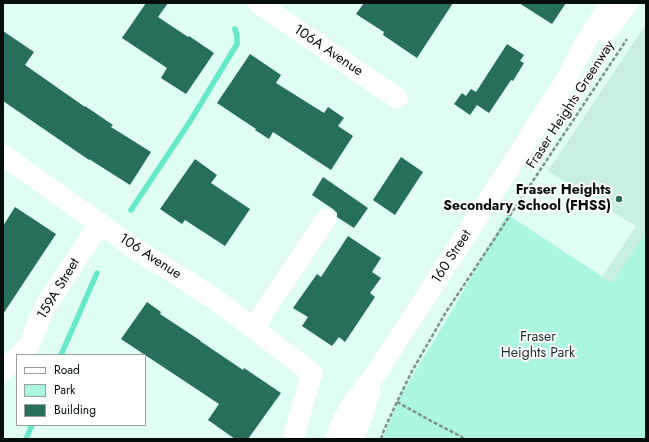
<!DOCTYPE html>
<style>
body{margin:0}
#map{position:relative;width:649px;height:442px;overflow:hidden;background:#dffdf3;font-family:Jost,sans-serif}
canvas{display:block}
.frame{position:absolute;inset:0;border:4px solid #050e0b;pointer-events:none}
.legend{position:absolute;left:16px;top:354px;width:130px;height:72px;box-sizing:border-box;background:#fff;border:1px solid #9b9f9d;margin:0;padding:5px 7px;list-style:none;font-size:12px;color:#050e0b}
.legend li{display:flex;align-items:center;gap:8px;height:20px}
.legend b{width:20px;border:1px solid #9b9f9d}
</style>
<div id="map">
<canvas width="649" height="442"></canvas>
<div class="frame"></div>
<ul class="legend">
<li><b style="height:5px;background:#fff"></b>Road</li>
<li><b style="height:11px;background:#acf6e1"></b>Park</li>
<li><b style="height:11px;background:#276e5d"></b>Building</li>
</ul>
</div>
<script>
const ctx = document.querySelector('canvas').getContext('2d');
ctx.lineJoin = 'round';
function fill(path, color) { ctx.fillStyle = color; ctx.fill(path, 'evenodd'); }
const toPath = rows => new Path2D(rows.map(r => 'M' + r).join(''));
function strokePath(path, color, width, dash) { ctx.strokeStyle = color; ctx.lineWidth = width; ctx.lineCap = dash ? 'butt' : 'round'; ctx.setLineDash(dash || []); ctx.stroke(path); }
function label(font, color, halo, rows, align = 'center') {
  ctx.font = font + ' Jost,sans-serif'; ctx.lineWidth = 4; ctx.setLineDash([]); ctx.textBaseline = 'middle'; ctx.strokeStyle = halo; ctx.fillStyle = color; for (const [text, x, y, turn = 0] of rows) {
    ctx.save(); ctx.translate(x, y); ctx.rotate((+turn || 0) * Math.PI / 180); ctx.textAlign = isNaN(turn) ? turn : align; if (halo) ctx.strokeText(text, 0, 0); ctx.fillText(text, 0, 0); ctx.restore();
  }
}
const built = toPath([
 [646,24,646,348,583,305,636,226,548,171]
]);
const green = toPath([
 [507,214,612,283,646,233,646,439,383,439,385,432,402,393,450,314]
]);
const stream = toPath([
 [131,210,189,123,237,44,237,36,235,29],
 [61,355,97,273],
 [26,439,32,425]
]);
const building = toPath([
 [146,3,168,3,158,17,188,37,189,36,214,53,186,94,161,78,167,68,122,38],
 [364,3,453,3,417,58,383,35,384,32,356,14],
 [519,3,566,3,552,24],
 [3,31,34,52,25,65,85,107,85,106,113,125,111,127,151,152,130,185,89,159,89,160,3,101],
 [507,44,524,55,520,61,524,63,513,81,511,80,489,113,477,105,470,115,454,104,462,93,466,96,471,89,476,92],
 [250,54,281,75,276,83,324,113,328,107,344,118,338,126,353,136,331,170,273,132,269,139,255,130,256,129,217,103],
 [401,157,423,172,395,215,373,200],
 [195,159,217,175,211,183,250,209,225,246,185,220,182,224,160,209],
 [323,177,368,208,354,228,337,217,337,213,333,209,312,195],
 [15,207,56,234,3,314,3,226],
 [348,236,381,258,372,272,381,278,370,293,375,297,345,342,339,337,332,346,302,326,308,317,293,308,317,274,321,277],
 [147,302,161,312,160,314,201,341,200,341,243,370,244,368,281,393,248,439,235,439,208,420,219,404,121,339]
]);
const path = toPath([
 [397,402,433,422,462,437,463,439],
 [381,439,384,430,397,402,412,371,446,312,627,39]
]);
const minor = toPath([
 [258,3,397,98],
 [606,32,628,3],
 [3,155,137,250,212,297,312,373,293,439],
 [253,328,326,219],
 [19,355,30,344,43,310,100,223],
 [3,371,17,357],
 [335,439,344,418,354,402,377,372,565,82,583,47,610,3],
 [354,439,370,392]
]);
const markers = [
 [619,199,4,"#276a5a"]
];
const streetNames = [
 ["106A Avenue",328,51,34],
 ["Fraser Heights Greenway",571,105,-57],
 ["106 Avenue",150,257,33],
 ["160 Street",452,257,-57],
 ["159A Street",59,289,-59]
];
const poiNames = [
 ["Fraser Heights",611,191],
 ["Secondary School (FHSS)",611,207]
];
const parkNames = [
 ["Fraser",538,338],
 ["Heights Park",538,354]
];
fill(built, '#c9efe3');
fill(green, '#acf6e1');
strokePath(stream, '#65e9c9', 5.5);
fill(building, '#276e5d');
strokePath(path, '#7e938c', 2.5, [4, 2]);
strokePath(minor, '#fff', 21);
for (const [x, y, r, color] of markers) { const dot = new Path2D(); dot.arc(x, y, r, 0, 2 * Math.PI); ctx.fillStyle = color; ctx.fill(dot); strokePath(dot, '#fff', 1.5); }
label('14px', '#050e0b', '#fff', streetNames);
label('bold 14px', '#050e0b', '#fff', poiNames, 'right');
label('14px', '#182f28', '#fff', parkNames);
</script>
